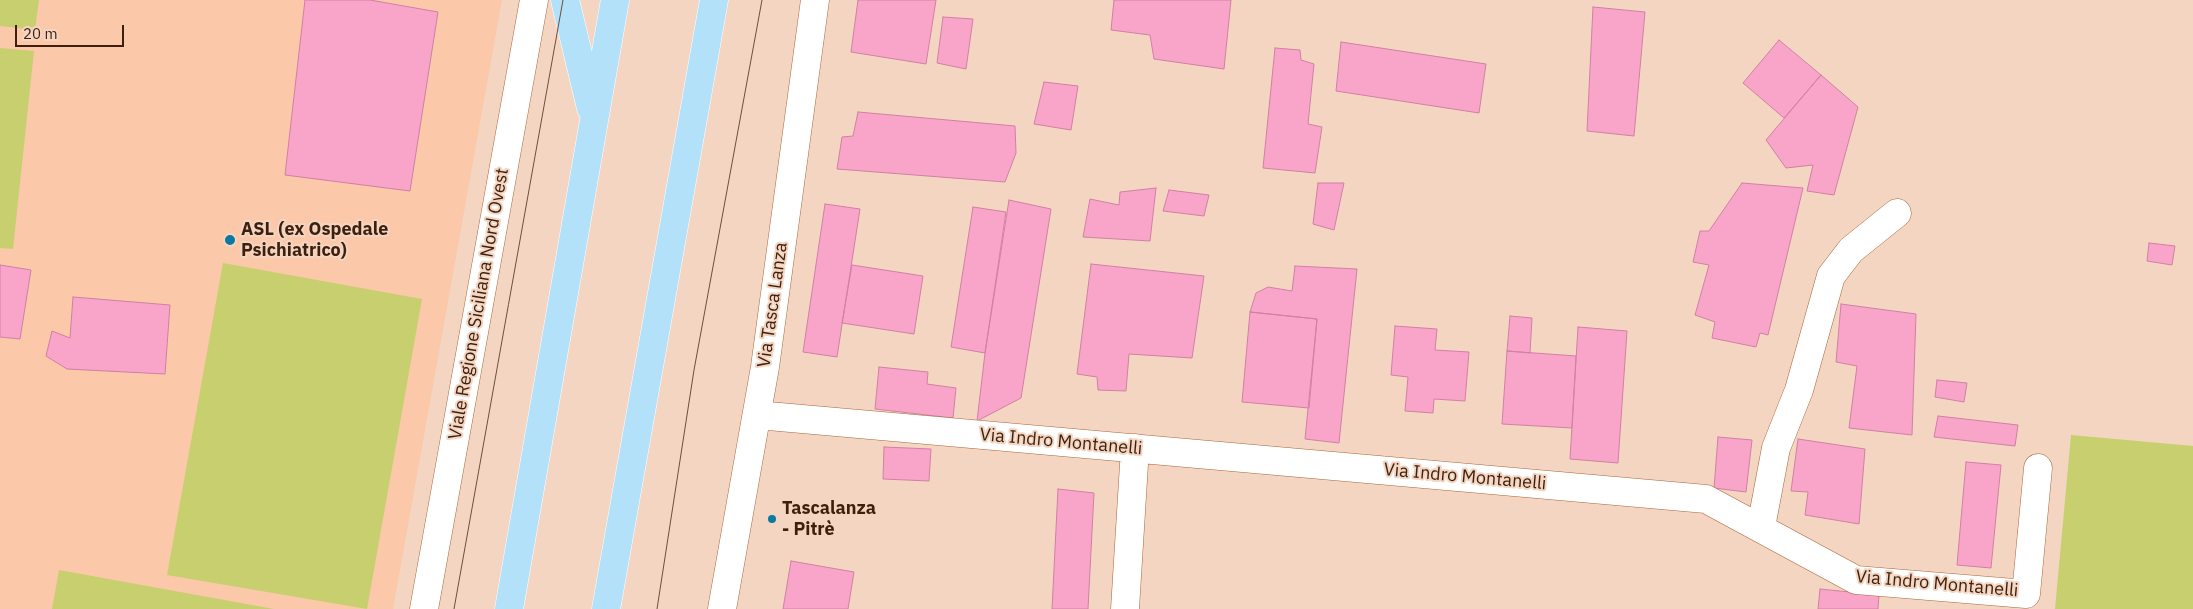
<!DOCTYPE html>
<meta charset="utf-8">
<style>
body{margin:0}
#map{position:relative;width:2193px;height:609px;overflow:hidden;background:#f4d5c2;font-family:"IBM Plex Sans",sans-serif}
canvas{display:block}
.scale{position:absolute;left:15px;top:25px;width:109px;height:22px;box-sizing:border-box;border:2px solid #3c1f0c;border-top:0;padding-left:6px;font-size:15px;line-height:18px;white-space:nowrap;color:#3c1f0c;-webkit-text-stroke:4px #f4d5c2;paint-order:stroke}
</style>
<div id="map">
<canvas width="2193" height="609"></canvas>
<div class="scale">20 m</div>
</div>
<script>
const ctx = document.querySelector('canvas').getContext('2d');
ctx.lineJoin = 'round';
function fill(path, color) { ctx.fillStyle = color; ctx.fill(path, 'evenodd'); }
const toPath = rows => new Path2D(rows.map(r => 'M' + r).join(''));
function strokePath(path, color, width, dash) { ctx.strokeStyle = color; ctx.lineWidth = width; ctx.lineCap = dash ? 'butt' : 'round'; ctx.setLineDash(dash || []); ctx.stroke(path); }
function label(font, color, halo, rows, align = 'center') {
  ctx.font = font + ' "IBM Plex Sans",sans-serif'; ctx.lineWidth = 4; ctx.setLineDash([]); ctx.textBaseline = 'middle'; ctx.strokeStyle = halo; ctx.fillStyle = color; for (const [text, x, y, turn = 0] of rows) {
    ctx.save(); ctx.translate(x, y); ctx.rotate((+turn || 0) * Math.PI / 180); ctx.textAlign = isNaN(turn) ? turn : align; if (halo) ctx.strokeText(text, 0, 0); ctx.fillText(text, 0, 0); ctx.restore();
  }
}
const built = toPath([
 [0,0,502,0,393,609,0,609]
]);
const green = toPath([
 [0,0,39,0,35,30,0,26],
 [0,48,34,51,13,249,0,248],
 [223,263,422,299,367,609,167,575],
 [2071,435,2193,446,2193,609,2055,609],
 [59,570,274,609,52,609]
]);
const building = toPath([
 [305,0,370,0,438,12,410,191,285,175,305,0],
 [858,0,936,0,926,64,851,52,858,0],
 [1114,0,1231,0,1224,69,1154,59,1150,35,1111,30,1114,0],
 [1593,7,1645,12,1634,136,1587,131,1593,7],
 [943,17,973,19,966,69,937,63,943,17],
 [1779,40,1821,75,1784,118,1743,83,1779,40],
 [1341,42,1486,64,1479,113,1336,91,1341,42],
 [1275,48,1300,50,1301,60,1314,64,1308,124,1322,127,1315,173,1263,168,1275,48],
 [1821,75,1858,107,1834,195,1807,191,1813,165,1786,168,1766,140,1821,75],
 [1044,82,1078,86,1071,130,1034,124,1044,82],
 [858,112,1015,126,1016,153,1005,182,837,169,842,137,853,136,858,112],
 [1318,183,1344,183,1334,230,1313,224,1318,183],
 [1742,183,1803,188,1768,335,1760,333,1756,347,1712,338,1715,322,1695,315,1709,265,1693,262,1700,231,1709,231,1742,183],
 [1156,188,1150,241,1083,237,1090,199,1119,205,1120,192,1156,188],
 [1169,190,1209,195,1204,216,1163,211,1169,190],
 [1009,200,1051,209,1021,398,977,421,985,353,1009,200],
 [825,204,860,209,837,357,803,352,825,204],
 [973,207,1006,212,985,353,951,347,973,207],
 [2149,243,2175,246,2172,265,2147,261,2149,243],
 [1091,264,1204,276,1192,358,1129,354,1126,391,1098,390,1097,377,1077,374,1091,264],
 [0,265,31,270,20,339,0,337,0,265],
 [852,265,923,276,914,334,842,323,852,265],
 [1295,266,1357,269,1339,443,1305,439,1317,319,1250,312,1256,293,1268,287,1292,291,1295,266],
 [73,297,170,305,165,374,67,369,46,356,52,331,70,338,73,297],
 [1841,304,1916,314,1912,435,1849,428,1857,366,1836,362,1841,304],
 [1250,312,1317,319,1309,408,1242,402,1250,312],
 [1510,316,1532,318,1530,353,1507,351,1510,316],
 [1395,326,1437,329,1435,350,1469,352,1465,401,1434,399,1433,413,1405,411,1408,377,1391,375,1395,326],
 [1578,327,1627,331,1618,463,1570,459,1578,327],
 [1507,351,1576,356,1572,428,1502,424,1507,351],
 [879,367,928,372,927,384,956,388,953,418,875,409,879,367],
 [1937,380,1967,383,1964,402,1935,397,1937,380],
 [1938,416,2018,425,2015,446,1934,437,1938,416],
 [1718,437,1752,440,1746,492,1714,488,1718,437],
 [1798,439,1865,449,1859,524,1805,515,1808,492,1791,491,1798,439],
 [884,447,931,449,929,481,883,479,884,447],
 [1966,462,2001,465,1991,568,1957,565,1966,462],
 [1058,489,1094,493,1088,609,1052,609,1058,489],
 [791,561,854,572,848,609,783,609,791,561],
 [1820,589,1879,595,1878,609,1818,609,1820,589]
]);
const minor = toPath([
 [757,415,1706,499,1856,580,2026,594,2038,468],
 [1761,527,1776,448,1799,390,1831,276,1851,250,1897,213],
 [424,609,534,0],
 [722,609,765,367,815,0],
 [1125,609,1135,448]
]);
const major = toPath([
 [565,0,591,108],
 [509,609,615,0],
 [606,609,714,0]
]);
const tram = toPath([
 [454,609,563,0],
 [657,609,694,370,762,0]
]);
const markers = [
 [230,240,6,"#0b78a2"],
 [772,519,5,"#0b78a2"]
];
const poiNames = [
 ["ASL (ex Ospedale",241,230],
 ["Psichiatrico)",241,251],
 ["Tascalanza",782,509],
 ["- Pitrè",782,530]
];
const streetNames = [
 ["Viale Regione Siciliana Nord Ovest",479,304,-80],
 ["Via Tasca Lanza",773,305,-82],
 ["Via Indro Montanelli",1061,442,5],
 ["Via Indro Montanelli",1465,477,5],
 ["Via Indro Montanelli",1937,584,5]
];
fill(built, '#fbc8aa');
fill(green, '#c8cf6f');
fill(building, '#f9a5c9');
strokePath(building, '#d080a3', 1);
strokePath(minor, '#ab6638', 29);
strokePath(major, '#fff', 29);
strokePath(minor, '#fff', 28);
strokePath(major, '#b3e1f9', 28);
strokePath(tram, '#6c4e3b', 1);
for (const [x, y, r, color] of markers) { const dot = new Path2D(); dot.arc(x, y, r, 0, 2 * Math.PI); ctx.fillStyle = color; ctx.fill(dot); strokePath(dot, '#f4d5c2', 2); }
label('bold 18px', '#3c1f0c', '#f4d5c2', poiNames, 'left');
label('18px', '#3c1f0c', '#f4d5c2', streetNames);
</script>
